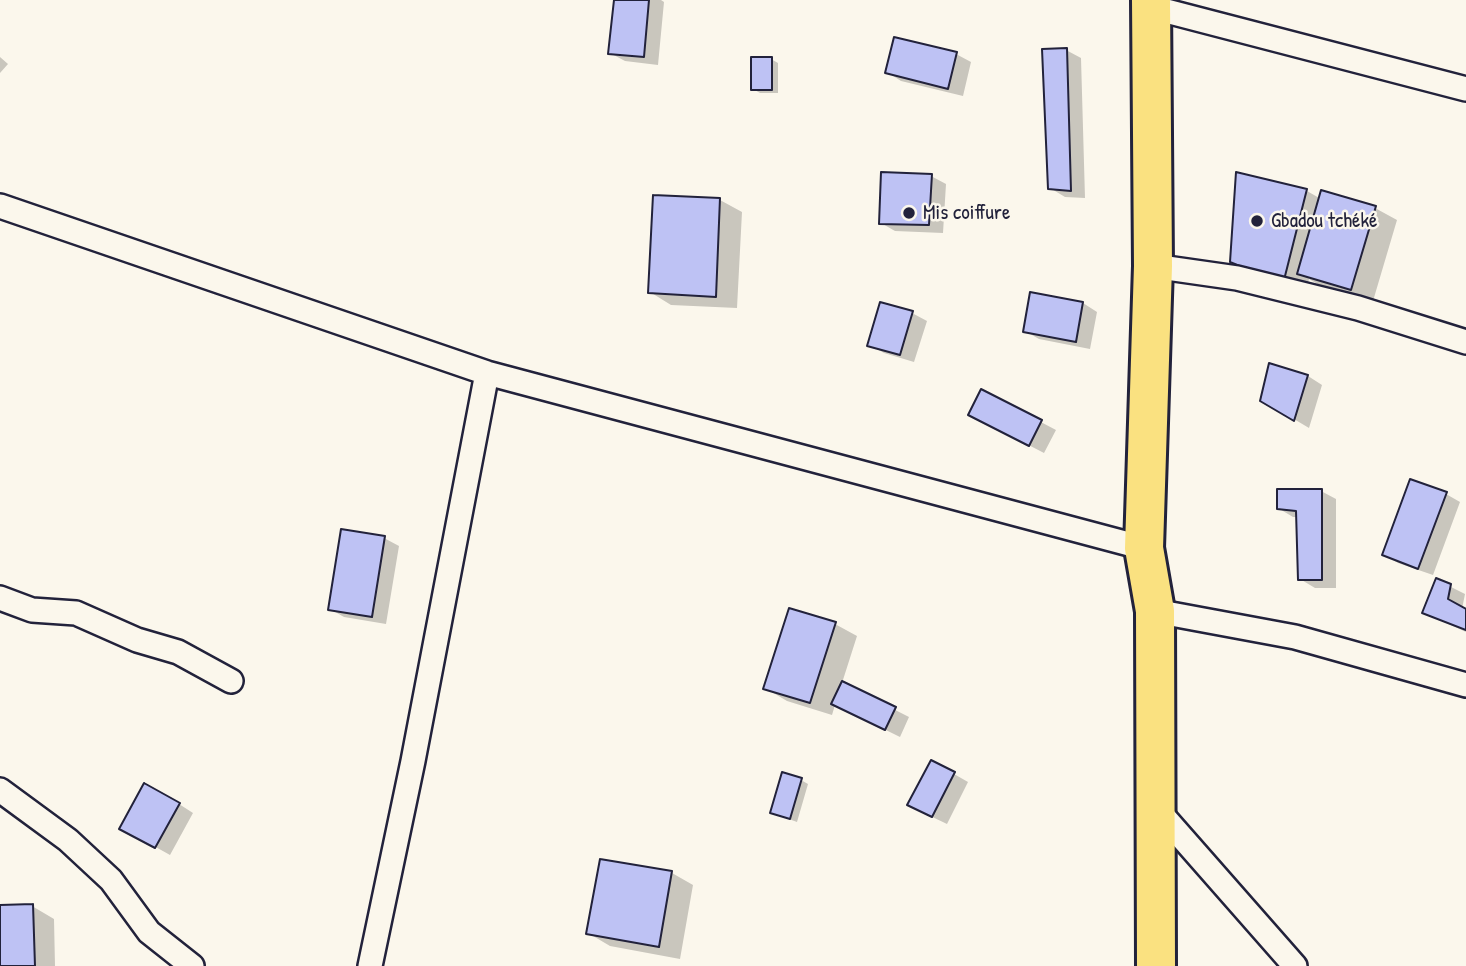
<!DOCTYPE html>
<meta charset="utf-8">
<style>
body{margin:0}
canvas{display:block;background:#fbf7ec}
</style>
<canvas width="1466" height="966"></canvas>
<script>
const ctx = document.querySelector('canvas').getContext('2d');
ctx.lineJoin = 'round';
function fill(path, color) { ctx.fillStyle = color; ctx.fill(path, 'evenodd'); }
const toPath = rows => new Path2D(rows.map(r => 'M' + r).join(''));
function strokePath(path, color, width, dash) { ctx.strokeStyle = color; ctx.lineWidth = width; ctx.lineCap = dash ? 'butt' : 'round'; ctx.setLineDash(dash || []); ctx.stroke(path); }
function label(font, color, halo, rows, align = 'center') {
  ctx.font = font + ' "Patrick Hand",sans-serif'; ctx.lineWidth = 5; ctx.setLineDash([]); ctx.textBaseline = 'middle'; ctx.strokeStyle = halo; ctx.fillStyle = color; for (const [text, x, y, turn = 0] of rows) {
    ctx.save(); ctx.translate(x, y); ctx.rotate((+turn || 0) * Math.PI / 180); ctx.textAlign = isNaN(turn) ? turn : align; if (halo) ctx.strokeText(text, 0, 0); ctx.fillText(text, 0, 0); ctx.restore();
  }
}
const shadow = toPath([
 [616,0,661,0,664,2,658,65,625,61,610,53],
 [1066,50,1081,58,1085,198,1065,197,1050,188],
 [956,54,971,62,963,96,901,81,887,72],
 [0,57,8,64,0,73],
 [771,59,778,63,778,93,760,93,753,89],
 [1237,174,1307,191,1321,199,1375,208,1397,220,1373,301,1321,286,1309,279,1305,295,1254,273],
 [931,176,946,184,943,233,895,231,881,223],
 [655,196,720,200,742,212,737,308,671,305,650,292],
 [1083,303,1097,312,1090,349,1039,339,1025,331],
 [912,313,927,321,914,362,884,353,870,345],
 [1271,366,1308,376,1322,385,1309,428,1262,400],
 [982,391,1056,430,1044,453,984,422],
 [1321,491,1336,499,1336,588,1315,588,1300,579,1298,517,1293,517,1278,508],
 [1446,494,1460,502,1433,575,1398,563,1384,554],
 [384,538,399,546,386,624,344,617,330,609],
 [1437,580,1465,594,1462,609,1466,611,1466,632,1424,613],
 [835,624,857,636,842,683,909,717,900,737,835,705,832,715,787,701,765,688],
 [954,774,968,782,947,824,924,813],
 [801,780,808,784,797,822,772,813],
 [179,804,193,813,170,855,136,836],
 [672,873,693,885,680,959,610,946,588,933],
 [32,906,54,919,55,966,0,966,0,907]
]);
const building = toPath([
 [614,0,649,0,644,57,608,54,614,0],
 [894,37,957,52,948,89,885,73,894,37],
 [1067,48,1071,191,1048,189,1042,49,1067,48],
 [751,57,772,57,772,90,751,90,751,57],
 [881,172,932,174,929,225,879,224,881,172],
 [1236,172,1307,189,1283,284,1230,262,1236,172],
 [1321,190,1376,206,1351,290,1297,274,1321,190],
 [653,195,720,198,716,297,648,293,653,195],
 [1030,292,1083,302,1076,342,1023,332,1030,292],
 [880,302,913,311,900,355,867,346,880,302],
 [1269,363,1308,375,1294,421,1260,401,1269,363],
 [981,389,1042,420,1029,446,968,415,981,389],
 [1410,479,1447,492,1418,569,1382,555,1410,479],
 [1277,489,1322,489,1322,580,1298,580,1296,511,1277,509,1277,489],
 [341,529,385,536,372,617,328,610,341,529],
 [1436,578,1451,584,1448,599,1466,609,1466,630,1422,613,1436,578],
 [789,608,836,622,810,703,763,689,789,608],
 [842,681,896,707,885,730,831,704,842,681],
 [931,760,955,772,932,817,907,805,931,760],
 [782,772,802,778,790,819,770,813,782,772],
 [144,783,180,803,155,848,119,829,144,783],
 [600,859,672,871,659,947,586,934,600,859],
 [33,904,35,966,0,966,0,905,33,904]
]);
const minor = toPath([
 [1151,7,1466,89],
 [0,206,487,373,1144,548],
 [1153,266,1237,278,1358,308,1466,342],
 [0,598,32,610,76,613,137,640,178,652,231,681],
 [1155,611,1295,637,1466,685],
 [0,790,68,840,111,880,149,932,192,966],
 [1157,809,1295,966],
 [370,966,413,761,487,373]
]);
const trunk = toPath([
 [1151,0,1153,266,1144,548,1155,611,1156,966]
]);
const markers = [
 [909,213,7,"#22223b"],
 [1257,221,7,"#22223b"]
];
const poiNames = [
 ["Mis coiffure",923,213],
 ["Gbadou tchéké",1271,221]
];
fill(shadow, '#0003');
fill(building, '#bec2f4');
strokePath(building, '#22223b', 2);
strokePath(minor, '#22223b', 28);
strokePath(trunk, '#22223b', 44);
strokePath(minor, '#fbf7ec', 23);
strokePath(trunk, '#fae180', 38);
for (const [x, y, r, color] of markers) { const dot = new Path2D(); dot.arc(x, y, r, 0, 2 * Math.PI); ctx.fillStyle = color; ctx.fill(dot); strokePath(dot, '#fbf7ec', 2.5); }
label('21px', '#22223b', '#fbf7ec', poiNames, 'left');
</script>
